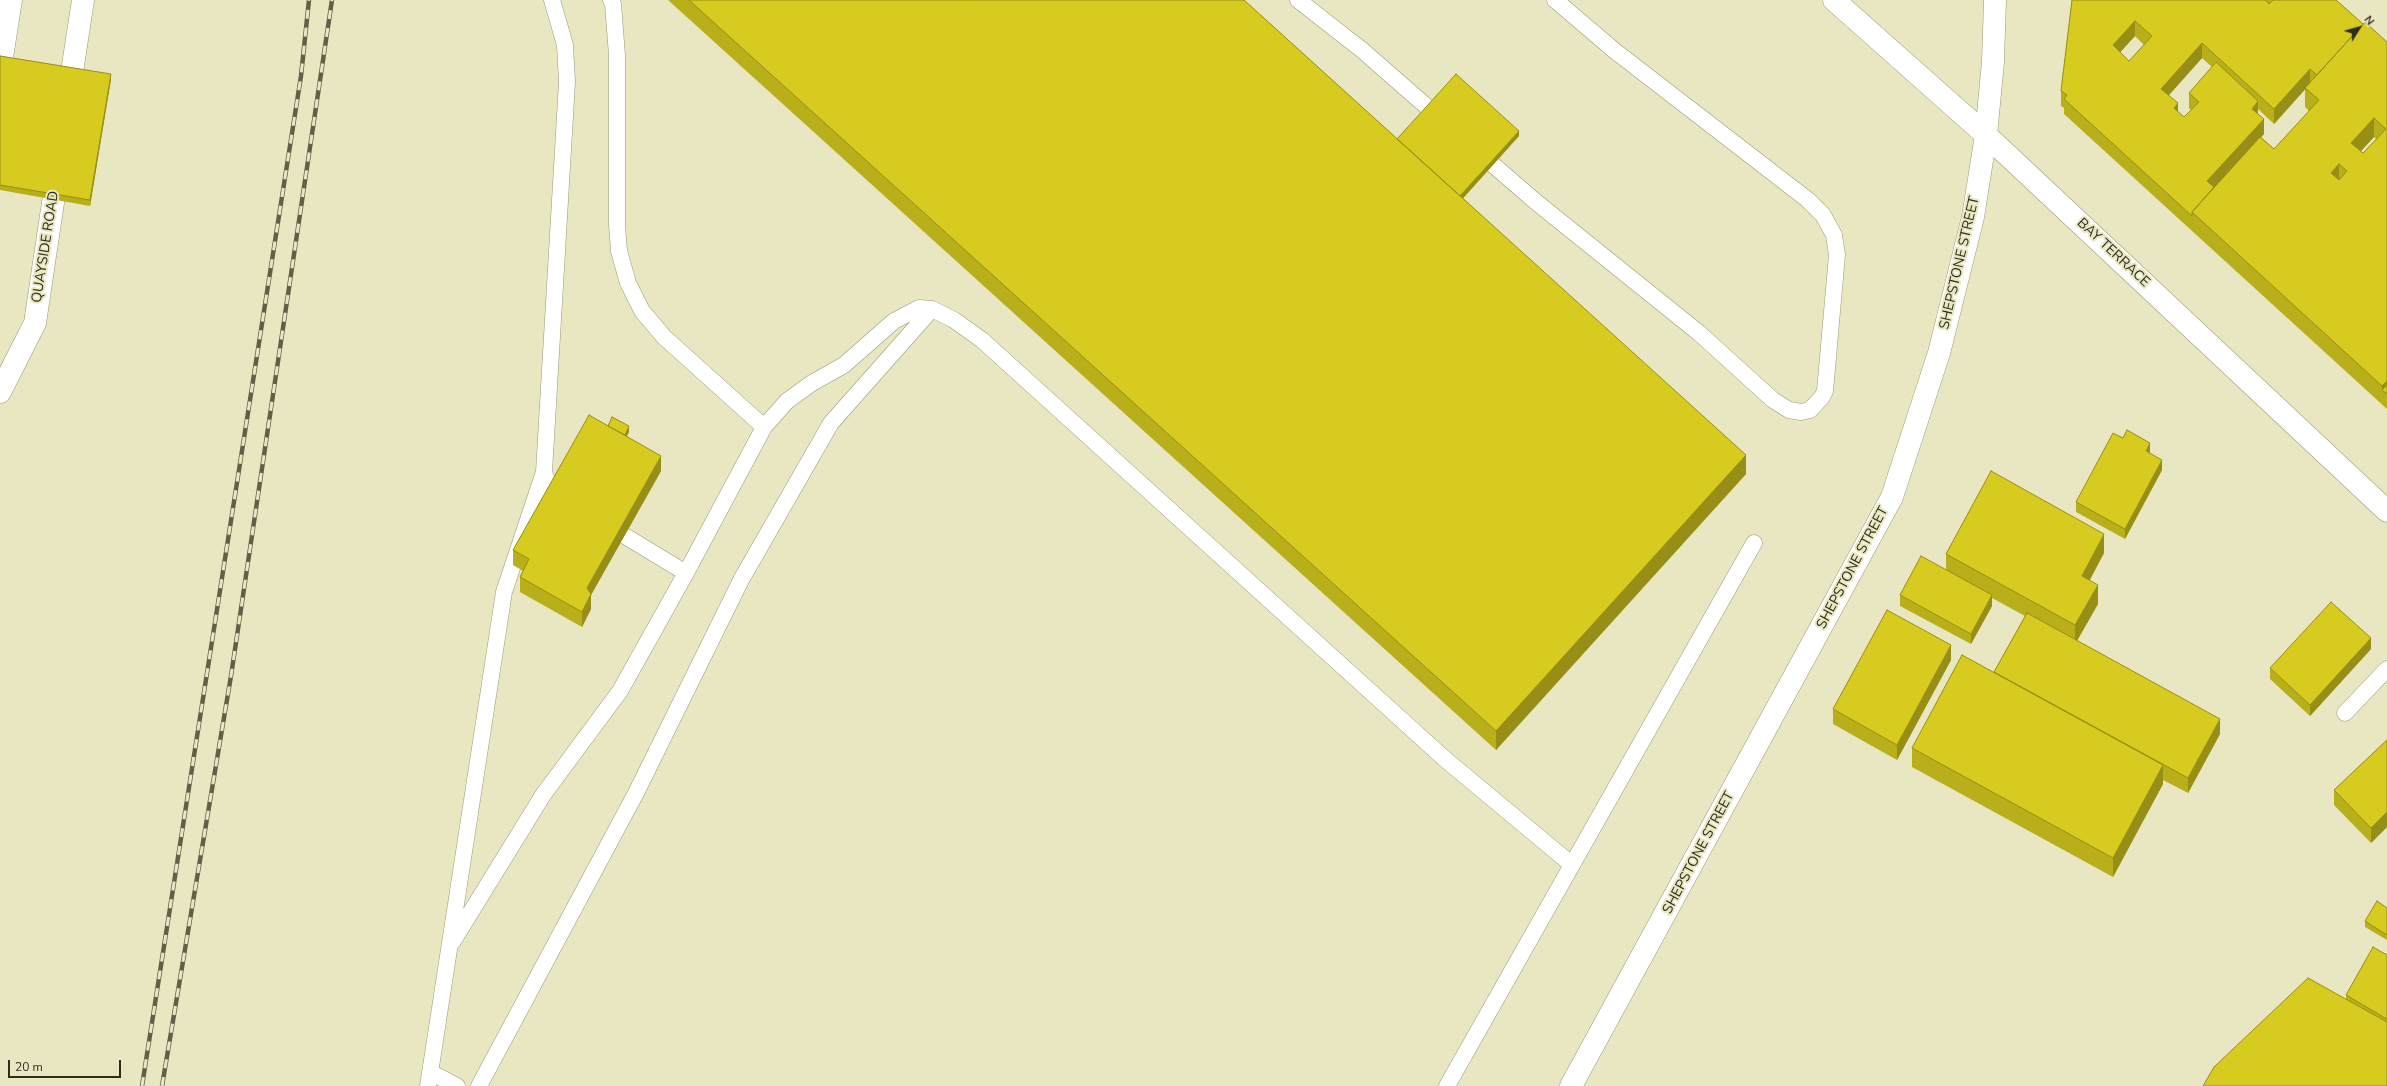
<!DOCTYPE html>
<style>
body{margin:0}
#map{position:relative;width:2387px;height:1086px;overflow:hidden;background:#e9e7c1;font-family:"Nunito Sans",sans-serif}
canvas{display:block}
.north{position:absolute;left:2339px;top:8px;width:40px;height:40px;-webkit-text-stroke:3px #e9e7c1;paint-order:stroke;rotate:53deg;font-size:11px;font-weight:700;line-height:16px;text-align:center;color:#2d2c1d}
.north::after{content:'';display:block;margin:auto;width:14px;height:18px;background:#2d2c1d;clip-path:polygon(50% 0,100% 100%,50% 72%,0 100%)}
.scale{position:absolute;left:8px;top:1060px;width:113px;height:18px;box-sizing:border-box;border:2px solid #2d2c1d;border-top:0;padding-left:5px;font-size:12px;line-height:14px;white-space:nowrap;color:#2d2c1d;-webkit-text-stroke:3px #e9e7c1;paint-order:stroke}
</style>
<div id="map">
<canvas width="2387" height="1086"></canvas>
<div class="north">N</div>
<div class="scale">20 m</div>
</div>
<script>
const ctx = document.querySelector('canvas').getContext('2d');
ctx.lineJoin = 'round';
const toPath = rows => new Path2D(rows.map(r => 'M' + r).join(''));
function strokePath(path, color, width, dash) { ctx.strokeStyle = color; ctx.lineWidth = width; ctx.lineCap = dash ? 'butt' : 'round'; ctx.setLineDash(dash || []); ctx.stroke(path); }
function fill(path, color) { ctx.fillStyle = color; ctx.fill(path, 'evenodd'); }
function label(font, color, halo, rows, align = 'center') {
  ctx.font = font + ' "Nunito Sans",sans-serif'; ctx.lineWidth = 4; ctx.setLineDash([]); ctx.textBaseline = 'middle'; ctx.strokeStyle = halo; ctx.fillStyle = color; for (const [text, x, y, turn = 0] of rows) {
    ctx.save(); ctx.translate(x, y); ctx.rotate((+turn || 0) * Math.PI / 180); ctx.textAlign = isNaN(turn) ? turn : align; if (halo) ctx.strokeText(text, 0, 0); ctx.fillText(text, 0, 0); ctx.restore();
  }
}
const service = toPath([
 [552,0,565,45,567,82,544,472,551,493,564,500],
 [611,0,613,4,617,55,617,225,619,251,628,283,642,311,664,337,764,427],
 [1298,0,1362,50,1442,120],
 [1476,150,1536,202,1699,333,1773,400,1789,410,1801,412,1810,410,1822,397,1825,391,1837,255,1834,235,1823,215,1808,200,1615,51,1555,0],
 [607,525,686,573,764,427,787,401,812,383,844,365,894,321,919,308,932,309,954,320,982,340,1446,760,1571,864],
 [2345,713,2387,669],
 [453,941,543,795,620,691,686,573],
 [430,1072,457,1086],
 [428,1086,504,592,544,472],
 [479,1086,636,793,741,580,831,423,932,309],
 [1447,1086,1754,543]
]);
const minor = toPath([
 [0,70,11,0],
 [68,98,83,0],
 [0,392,35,323,58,169]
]);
const secondary = toPath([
 [1571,1086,1892,497,1939,353,1973,217,1986,135]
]);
const primary = toPath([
 [1834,0,1986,135,2387,511],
 [1986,135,1993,62,1995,0]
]);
const rail = toPath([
 [142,1086,301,76,309,0],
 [162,1086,231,676,332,0]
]);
const wall = toPath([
 [668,0,1244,0,1397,139,1519,136,1463,198,1746,474,1496,750],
 [2072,0,2336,0,2363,24,2387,42,2387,409,2064,114,2064,108,2061,106,2061,91],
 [2135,36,2144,45,2129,61,2120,52],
 [2202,58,2212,67,2189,93,2189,108,2191,110,2184,117,2178,112,2169,95],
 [2305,89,2305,107,2309,111,2274,149,2261,137,2264,134,2258,114,2258,109,2274,124],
 [2374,137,2376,139,2363,153,2361,151],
 [0,56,111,79,90,206,0,190],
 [608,426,629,432,627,436,661,471,591,595,591,609,582,627,520,592,520,577,523,571,513,565,513,550],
 [2150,453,2162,470,2125,539,2076,512,2076,502],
 [2104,553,2089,580,2098,604,2077,641,2220,734,2188,793,2163,780,2163,784,2113,877,1912,767,1912,748,1994,672,2025,616,1992,598,1992,606,1971,644,1900,606,1900,595,1946,570,1946,554],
 [2371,649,2310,716,2270,679,2270,668],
 [1951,660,1897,760,1833,724,1833,709],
 [2387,740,2387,827,2371,843,2334,805,2334,790],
 [2387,908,2387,940,2365,927,2365,921],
 [2387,955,2387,1086,2346,999,2346,995]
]);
const shadedWall = toPath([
 [2135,21,2135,36,2113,60,2113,45],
 [2202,43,2202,58,2161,104,2161,89],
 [2310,69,2310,84,2274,124,2274,109],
 [111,74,111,79,90,206,90,200],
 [2258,101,2258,116,2252,109],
 [2178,103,2178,118,2174,108],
 [2374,118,2374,137,2351,162,2351,143],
 [2264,119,2264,134,2207,196,2207,181],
 [1519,131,1519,136,1457,205,1457,199],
 [2339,164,2339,183,2331,173],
 [2387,381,2387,394,2382,390,2382,386],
 [629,426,629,432,621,447,621,442],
 [2150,443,2150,453,2146,451],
 [1746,455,1746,474,1496,750,1496,731],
 [661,456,661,471,591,595,591,609,582,627,582,612,587,588],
 [2162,460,2162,470,2125,539,2125,529],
 [2104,534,2104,553,2082,595,2082,576],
 [2098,585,2098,604,2075,644,2075,625],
 [1992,595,1992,606,1971,644,1971,634],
 [2371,638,2371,649,2310,716,2310,705],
 [1951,645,1951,660,1897,760,1897,745],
 [2220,719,2220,734,2188,793,2188,778],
 [2163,765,2163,784,2113,877,2113,858],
 [2387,812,2387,827,2371,843,2371,828]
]);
const building = toPath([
 [689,0,1244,0,1746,455,1496,731,689,0],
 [2072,0,2265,0,2269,4,2273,0,2336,0,2363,24,2317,75,2310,69,2274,109,2202,43,2161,89,2178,103,2174,108,2184,117,2199,102,2189,93,2216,62,2258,101,2252,109,2264,119,2207,181,2214,187,2192,212,2192,216,2064,99,2067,95,2061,91,2072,0],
 [2135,21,2152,36,2129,61,2113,45,2135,21],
 [2365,22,2387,42,2387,381,2382,386,2192,212,2260,137,2274,149,2319,100,2305,88,2365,22],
 [2374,118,2386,129,2363,153,2351,143,2374,118],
 [2339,164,2347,171,2339,180,2331,173,2339,164],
 [0,56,111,74,90,200,0,185,0,56],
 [1456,74,1519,131,1460,196,1397,139,1456,74],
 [2387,385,2387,394,2382,390,2387,385],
 [589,415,661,456,587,588,591,594,582,612,520,577,529,559,513,550,589,415],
 [612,417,629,426,625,435,608,426,612,417],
 [2127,430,2150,443,2146,451,2162,460,2125,529,2076,502,2113,433,2123,438,2127,430],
 [1991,471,2104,534,2082,576,2098,585,2075,625,1946,554,1991,471],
 [1921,556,1992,595,1971,634,1900,595,1921,556],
 [2331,602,2371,638,2310,705,2270,668,2331,602],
 [1887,610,1951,645,1897,745,1833,709,1887,610],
 [2027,613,2220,719,2188,778,1994,672,2027,613],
 [1962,655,2163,765,2113,858,1912,748,1962,655],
 [2387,740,2387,812,2371,828,2334,790,2387,740],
 [2377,901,2387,908,2387,935,2365,921,2377,901],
 [2373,947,2387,955,2387,1019,2346,995,2373,947],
 [2308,978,2387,1022,2387,1086,2203,1086,2214,1067,2308,978]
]);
const streetNames = [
 ["QUAYSIDE ROAD",46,247,-81],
 ["BAY TERRACE",2113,253,43],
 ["SHEPSTONE STREET",1960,263,-77],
 ["SHEPSTONE STREET",1853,568,-62],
 ["SHEPSTONE STREET",1699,853,-62]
];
strokePath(service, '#9b9975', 17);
strokePath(minor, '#9b9975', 23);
strokePath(secondary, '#9b9975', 23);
strokePath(primary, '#9b9975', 23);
strokePath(service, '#fff', 16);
strokePath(minor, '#fff', 22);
strokePath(secondary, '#fff', 22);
strokePath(primary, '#fff', 22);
strokePath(rail, '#615f4a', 4.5);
strokePath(rail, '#e9e7c1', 3, [9]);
fill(wall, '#b9af1b');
fill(shadedWall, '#968e16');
fill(building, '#d7cb1f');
strokePath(building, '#968e16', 1);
label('14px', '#2d2c1d', '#e9e7c1', streetNames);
</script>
